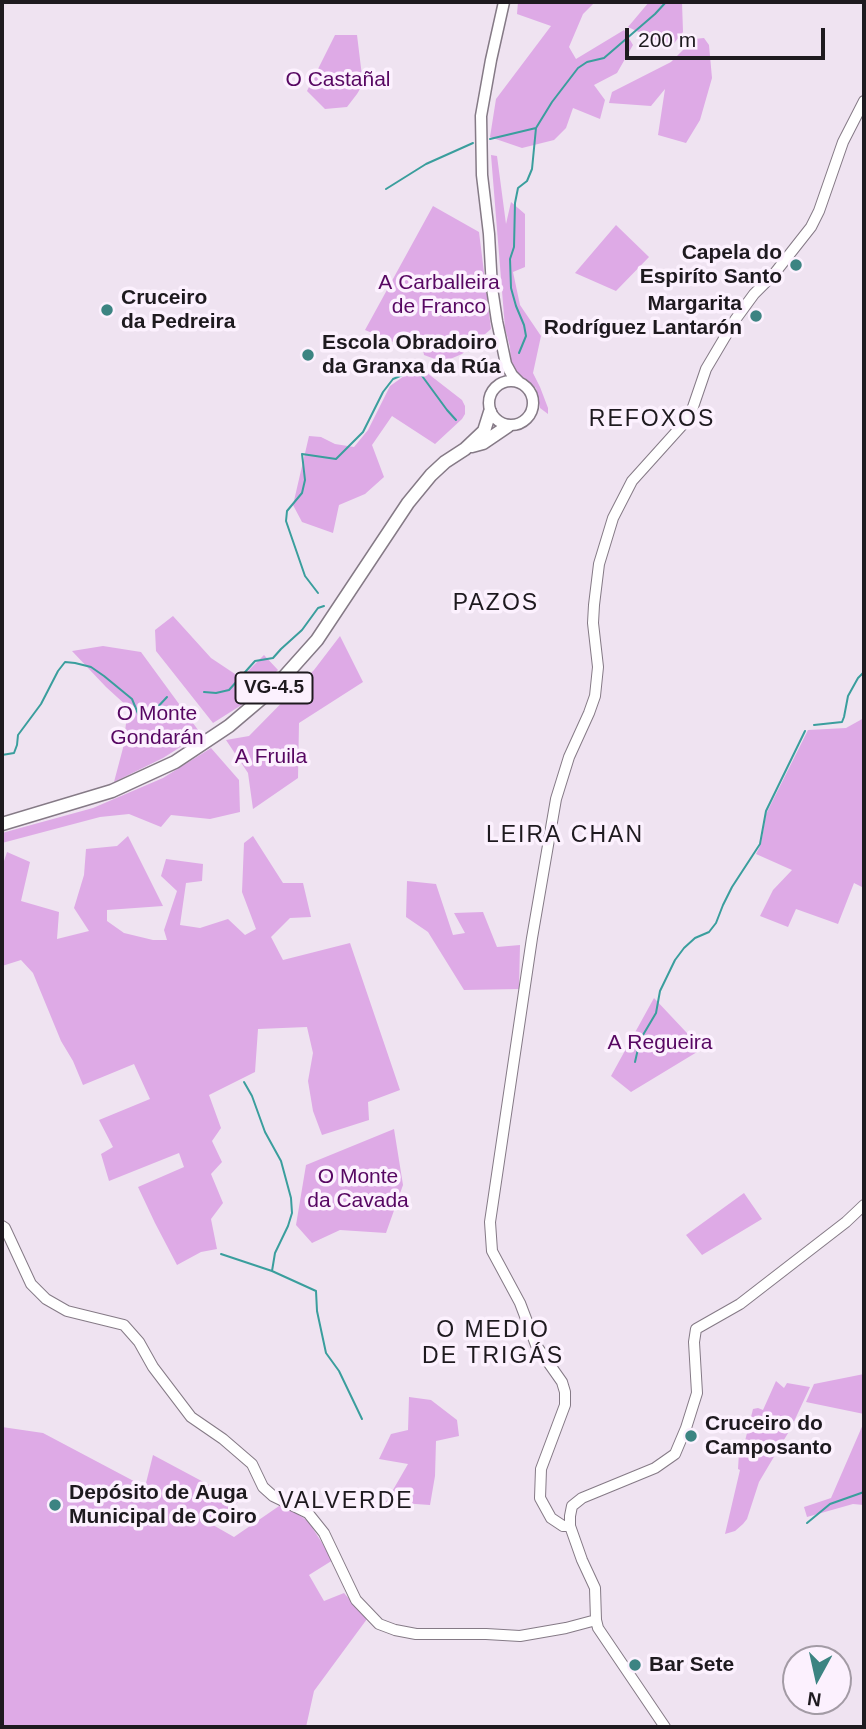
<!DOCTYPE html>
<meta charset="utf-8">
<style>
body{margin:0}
#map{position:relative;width:866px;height:1729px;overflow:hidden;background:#efe3f1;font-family:Arial,sans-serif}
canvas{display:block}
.frame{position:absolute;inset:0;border:4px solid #1e1a1f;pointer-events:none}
.north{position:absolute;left:782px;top:1645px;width:70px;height:70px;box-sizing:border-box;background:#fcf1fe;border:2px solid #a39ba5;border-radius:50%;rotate:188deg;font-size:19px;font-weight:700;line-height:28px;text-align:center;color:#1e1a1f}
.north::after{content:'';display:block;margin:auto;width:24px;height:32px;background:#3c8482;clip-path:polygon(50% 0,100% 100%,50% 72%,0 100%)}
.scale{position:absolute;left:625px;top:28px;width:200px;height:32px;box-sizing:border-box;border:4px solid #1e1a1f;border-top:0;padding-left:9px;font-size:21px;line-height:24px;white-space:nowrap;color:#1e1a1f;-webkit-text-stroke:5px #fcf1fe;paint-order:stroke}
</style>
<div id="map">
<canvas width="866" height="1729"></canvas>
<div class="frame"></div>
<div class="north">N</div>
<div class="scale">200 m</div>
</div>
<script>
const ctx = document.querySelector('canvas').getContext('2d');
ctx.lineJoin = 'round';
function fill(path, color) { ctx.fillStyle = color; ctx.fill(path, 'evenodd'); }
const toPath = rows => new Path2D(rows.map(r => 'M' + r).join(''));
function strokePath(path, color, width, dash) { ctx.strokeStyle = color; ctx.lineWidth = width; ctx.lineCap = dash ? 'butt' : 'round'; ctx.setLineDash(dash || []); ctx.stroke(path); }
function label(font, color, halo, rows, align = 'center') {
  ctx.font = font + ' Arial,sans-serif'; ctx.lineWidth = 7; ctx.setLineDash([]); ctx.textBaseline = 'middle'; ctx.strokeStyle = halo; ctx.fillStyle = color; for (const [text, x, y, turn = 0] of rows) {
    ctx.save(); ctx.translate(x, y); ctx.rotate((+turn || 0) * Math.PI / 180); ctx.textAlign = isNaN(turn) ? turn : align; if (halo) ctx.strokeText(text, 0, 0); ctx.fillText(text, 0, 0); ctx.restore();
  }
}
const green = toPath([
 [518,2,595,2,583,14,569,47,576,59,624,30,633,45,617,73,594,85,605,100,600,119,573,108,566,128,554,140,522,148,490,137,496,99,551,26,517,14],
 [649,2,682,2,683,32,671,47,628,27],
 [335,35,357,35,363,84,357,94,347,107,325,109,307,91],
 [704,38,709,45,712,78,700,120,686,143,658,135,665,89,651,106,609,103,612,92,671,62,694,39],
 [491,155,497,156,506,224,511,202,525,214,525,267,513,272,520,305,541,336,533,373,540,387,548,408,548,414,540,408,536,388,520,376,511,364,510,347,505,328],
 [433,206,479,232,491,329,462,354,443,362,424,355,422,344,415,338,406,336,398,344,365,330],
 [616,225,649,257,616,291,575,273],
 [422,369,462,400,465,406,465,414,462,419,435,444,392,416,372,445,384,477,365,494,339,505,333,533,302,522,293,505,309,436,321,437,335,444,354,447,368,430,390,386,404,376],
 [173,616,211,658,241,678,264,655,278,670,240,706,213,723,156,651,155,630],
 [340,636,363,682,299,723,298,778,253,809,248,773,226,740,249,736,314,670],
 [103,646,141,652,201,734,163,758,114,782,123,748,128,707,106,687,72,651],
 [864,718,864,888,854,883,838,924,796,909,788,927,760,916,773,890,792,870,756,854,761,844,766,814,808,730,846,728],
 [211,748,239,780,240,812,210,819,171,815,161,827,129,814,100,817,2,843,2,833,93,808,163,778],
 [128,836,163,906,107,910,107,921,124,933,153,940,167,940,164,930,177,891,161,876,166,859,203,864,202,881,186,883,180,925,200,928,228,919,245,935,256,929,242,892,244,843,253,836,283,883,303,883,311,917,290,918,271,937,283,960,350,943,400,1090,368,1102,369,1120,322,1135,313,1111,308,1081,313,1053,307,1027,258,1029,255,1072,209,1095,221,1128,212,1141,222,1162,211,1174,223,1203,211,1219,217,1249,201,1252,177,1265,155,1223,138,1187,184,1167,179,1153,109,1181,101,1154,113,1147,99,1120,150,1099,134,1064,83,1085,73,1061,61,1041,33,973,21,960,2,966,2,867,7,852,30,862,21,901,59,912,57,939,89,931,74,908,84,875,86,849,117,846],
 [407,881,436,884,453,935,465,933,454,913,483,912,497,947,520,945,519,989,464,990,428,932,406,917],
 [654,998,702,1049,631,1092,611,1076],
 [394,1129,403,1185,386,1233,340,1230,312,1243,296,1225,306,1165],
 [744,1193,762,1219,702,1255,686,1235],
 [864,1374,864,1414,806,1402,814,1384],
 [776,1381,784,1388,787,1383,810,1387,791,1428,759,1482,747,1519,743,1524,735,1531,725,1534,740,1470,738,1469,739,1453,744,1445,753,1409,758,1408,763,1410],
 [409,1397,431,1400,457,1420,459,1436,436,1441,435,1476,430,1505,386,1502,408,1464,379,1459,391,1434,408,1430],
 [864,1422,864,1505,853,1504,807,1517,804,1507,831,1498],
 [2,1427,43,1433,145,1487,153,1455,239,1501,213,1525,234,1537,282,1504,308,1521,333,1560,309,1575,324,1601,344,1593,367,1619,314,1691,306,1727,2,1727]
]);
const stream = toPath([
 [490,139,536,128],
 [386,189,426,164,473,143],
 [519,353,526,336,524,325,516,306,511,288,510,259,514,247,515,203,518,188,527,181,532,169,536,128,552,102,578,68,587,62,604,58,655,14,666,2],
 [318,593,305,576,286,521,287,511,302,493,305,480,302,454,336,459,363,432,383,392,393,379,417,369,447,410,456,420],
 [204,692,216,693,229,690,255,661,273,658,281,649,302,630,318,608,324,606],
 [814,725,842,722,844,717,848,696,858,678,864,672],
 [2,755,14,753,17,745,18,735,41,704,58,671,65,662,75,663,91,667,104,676,132,699,139,716,154,711,167,697],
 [635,1062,640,1040,656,1013,660,991,675,960,684,948,695,938,709,932,716,923,723,905,732,887,760,844,766,811,805,731],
 [244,1082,252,1096,265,1132,281,1161,291,1198,292,1213,288,1226,275,1253,272,1271,316,1291,317,1311,326,1353,339,1371,362,1419],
 [221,1254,272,1271],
 [807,1523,830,1504,864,1492]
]);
const tertiary = toPath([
 [2,1226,5,1228,31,1284,46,1299,67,1311,124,1325,139,1342,153,1367,191,1417,223,1439,252,1464,263,1487,273,1496,308,1513,324,1533,356,1600,379,1624,395,1630,416,1634,486,1634,520,1636,566,1628,596,1620],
 [570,1526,563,1526,551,1518,540,1498,541,1469,565,1405,565,1392,562,1382,536,1345,520,1303,492,1251,490,1222,532,938,556,799,569,757,589,713,595,696,598,667,593,623,594,605,599,564,613,518,632,481,686,421,693,407,706,369,735,320,754,294,774,274,811,227,819,211,843,142,864,101],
 [665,1727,598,1628,596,1620,595,1588,582,1560,570,1526,570,1516,572,1506,582,1498,655,1468,675,1454,686,1428,697,1393,694,1342,696,1329,740,1304,846,1222,864,1205]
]);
const secondary = toPath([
 [504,2,491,60,481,116,482,175,489,234,492,288,497,321,506,364,512,375,520,383],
 '489 403a22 22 0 1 1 44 0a22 22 0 1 1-44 0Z'
]);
const trunk = toPath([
 [472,446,483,443,508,426],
 [2,824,112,791,175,762,229,726,275,687,317,640,408,503,431,475,445,462,465,449,484,431,490,412]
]);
const markers = [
 [796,265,7,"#3c8482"],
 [107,310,7,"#3c8482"],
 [756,316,7,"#3c8482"],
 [308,355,7,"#3c8482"],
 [691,1436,7,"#3c8482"],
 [55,1505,7,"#3c8482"],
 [635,1665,7,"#3c8482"]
];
const shields = [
 [274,688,77]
];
const shieldNames = [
 ["VG-4.5",274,688]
];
const parkNames = [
 ["O Castañal",338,80],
 ["A Carballeira",439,283],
 ["de Franco",439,307],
 ["O Monte",157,714],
 ["Gondarán",157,738],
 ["A Fruila",271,757],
 ["A Regueira",660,1043],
 ["O Monte",358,1177],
 ["da Cavada",358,1201]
];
const poiNames = [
 ["Capela do",782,253,"right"],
 ["Espiríto Santo",782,277,"right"],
 ["Cruceiro",121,298],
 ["da Pedreira",121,322],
 ["Margarita",742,304,"right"],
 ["Rodríguez Lantarón",742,328,"right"],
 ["Escola Obradoiro",322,343],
 ["da Granxa da Rúa",322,367],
 ["Cruceiro do",705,1424],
 ["Camposanto",705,1448],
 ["Depósito de Auga",69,1493],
 ["Municipal de Coiro",69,1517],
 ["Bar Sete",649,1665]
];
const neighbourhoodNames = [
 ["REFOXOS",652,420],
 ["PAZOS",496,604],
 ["LEIRA CHAN",565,836],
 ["O MEDIO",493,1331],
 ["DE TRIGÁS",493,1357],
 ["VALVERDE",346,1502]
];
fill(green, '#deaae6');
strokePath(stream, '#3a9e9d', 2);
strokePath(tertiary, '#857a86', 12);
strokePath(secondary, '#857a86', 13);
strokePath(trunk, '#857a86', 15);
strokePath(tertiary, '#fff', 10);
strokePath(secondary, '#fff', 10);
strokePath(trunk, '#fff', 12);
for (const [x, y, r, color] of markers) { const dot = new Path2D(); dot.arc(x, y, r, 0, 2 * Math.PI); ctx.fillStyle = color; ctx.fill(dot); strokePath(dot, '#fcf1fe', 2.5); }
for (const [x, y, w] of shields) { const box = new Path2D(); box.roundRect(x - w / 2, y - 15.5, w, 31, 5); ctx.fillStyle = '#fcf1fe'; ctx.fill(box); strokePath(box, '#1e1a1f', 2); }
label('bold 19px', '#1e1a1f', null, shieldNames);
label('21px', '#570762', '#fcf1fe', parkNames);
label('bold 21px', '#1e1a1f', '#fcf1fe', poiNames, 'left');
ctx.letterSpacing = '2px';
label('23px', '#1e1a1f', '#fcf1fe', neighbourhoodNames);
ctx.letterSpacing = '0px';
</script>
